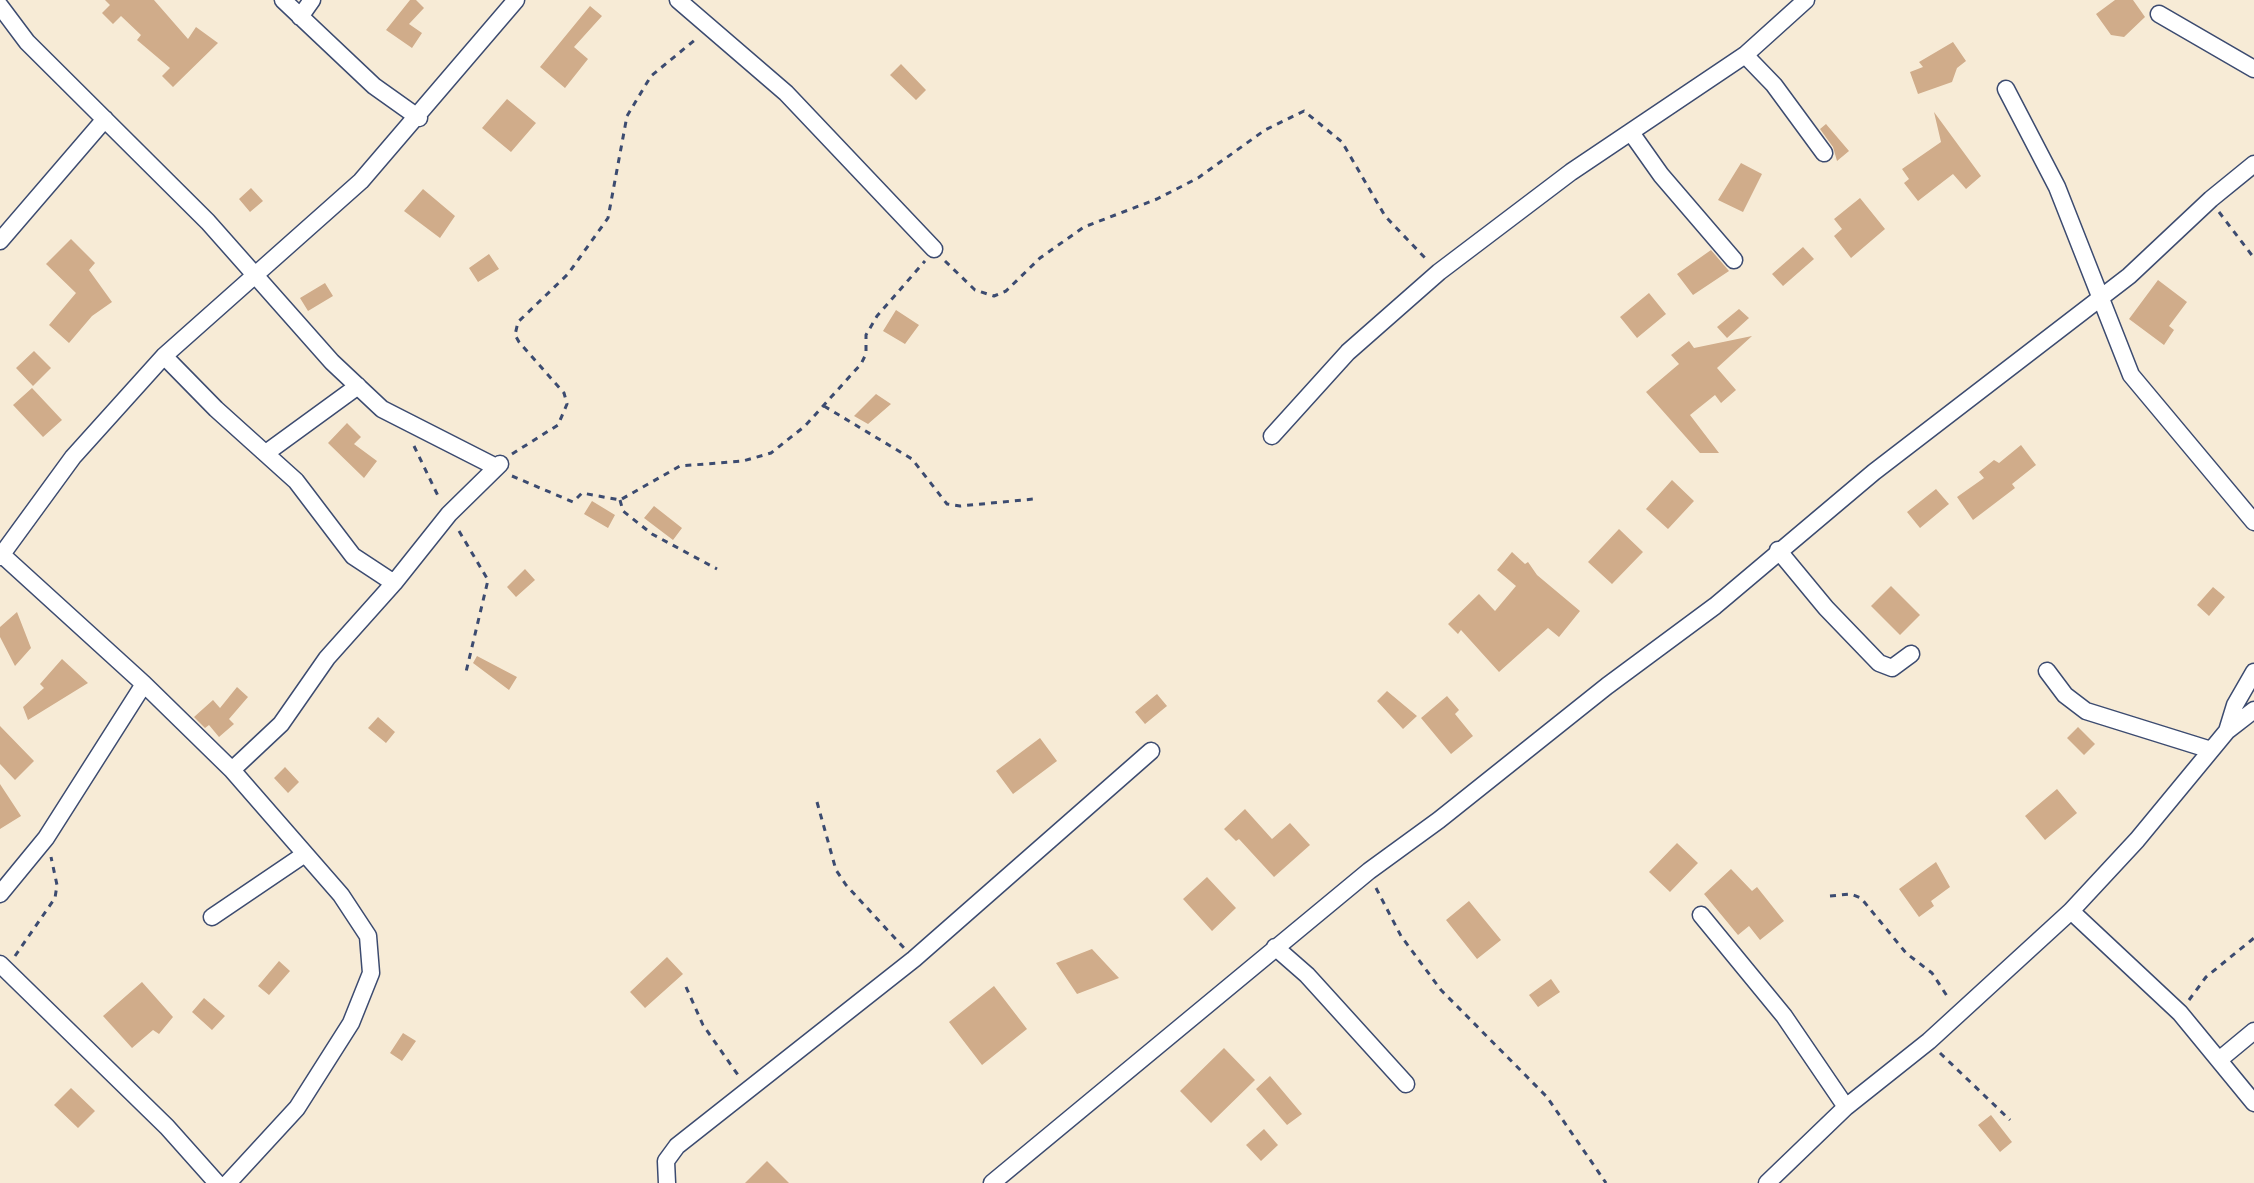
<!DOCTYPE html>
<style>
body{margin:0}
canvas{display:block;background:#f7ebd6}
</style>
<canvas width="2254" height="1183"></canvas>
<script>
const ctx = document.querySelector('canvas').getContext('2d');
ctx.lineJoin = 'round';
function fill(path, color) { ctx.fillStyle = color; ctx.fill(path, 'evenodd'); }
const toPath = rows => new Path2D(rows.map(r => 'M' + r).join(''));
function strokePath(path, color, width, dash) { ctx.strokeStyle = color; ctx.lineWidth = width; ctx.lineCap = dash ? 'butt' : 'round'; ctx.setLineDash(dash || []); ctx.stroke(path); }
const building = toPath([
 [105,0,154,0,188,39,196,27,218,43,173,87,162,76,170,68,137,40,141,35,121,16,113,24,102,13,110,5],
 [410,0,416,0,424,8,409,24,422,33,412,48,386,30],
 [2115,0,2133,0,2145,17,2124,37,2111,35,2096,14],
 [590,6,602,16,574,47,588,59,565,88,540,67],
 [1953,42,1966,61,1957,68,1952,82,1918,94,1910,72,1923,67,1919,62],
 [901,64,926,90,916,100,890,75],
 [507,99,536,123,511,152,482,128],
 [1934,112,1981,176,1966,189,1953,174,1918,201,1904,183,1909,179,1902,169,1941,142],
 [1826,124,1849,151,1837,161,1833,147,1820,129],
 [1741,163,1762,174,1743,212,1718,200],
 [251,188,263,201,250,212,239,199],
 [423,189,455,216,440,238,404,211],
 [1860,198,1885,229,1851,258,1834,236,1842,229,1834,219],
 [71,239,95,263,89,270,112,302,92,316,69,343,49,325,76,293,46,264],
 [1803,247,1814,259,1783,286,1772,274],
 [1711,250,1729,271,1693,295,1677,274],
 [489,254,499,269,478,282,469,268],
 [2158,280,2187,302,2169,326,2174,330,2164,345,2129,319],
 [325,283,333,296,308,311,300,298],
 [1649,293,1666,314,1637,338,1620,317],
 [1739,309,1749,318,1727,338,1717,327],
 [896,310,919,325,905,344,883,331],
 [1752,336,1717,368,1736,390,1721,403,1715,395,1690,415,1719,453,1700,453,1646,392,1679,364,1671,355,1689,341,1694,348],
 [34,351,51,368,33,386,16,368],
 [32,388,62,420,43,437,13,405],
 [876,394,891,404,868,424,854,416],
 [347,423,361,437,354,444,377,461,364,478,328,443],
 [2021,445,2036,465,2012,484,2015,488,1973,520,1957,497,1984,478,1979,472,1994,460,1999,463],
 [1672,480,1694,501,1668,529,1646,509],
 [1936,489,1949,504,1920,528,1907,512],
 [592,501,615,515,608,528,584,514],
 [654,506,682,528,673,540,644,518],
 [1619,529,1643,552,1612,584,1588,562],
 [1512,552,1525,564,1528,562,1537,575,1580,611,1559,637,1548,628,1499,672,1461,630,1458,634,1448,624,1479,594,1495,611,1516,586,1497,570],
 [525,569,535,580,516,597,507,587],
 [1891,586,1920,615,1900,635,1871,606],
 [2213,587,2225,597,2209,616,2197,605],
 [17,612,31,648,15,666,0,637,0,627],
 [477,656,517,677,509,690,473,663],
 [62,659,88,683,28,720,23,707,44,688,40,684],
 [237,687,248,697,229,719,234,724,219,737,209,725,205,728,194,717,213,700,220,708],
 [1387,691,1417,716,1403,729,1377,701],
 [1157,694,1167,706,1145,724,1135,712],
 [1447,696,1459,710,1455,714,1473,736,1451,754,1421,718],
 [378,717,395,732,386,743,368,728],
 [0,726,34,761,15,780,0,764],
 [2078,727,2095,744,2084,755,2067,738],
 [1040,738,1057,761,1013,794,996,771],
 [285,767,299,782,288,793,274,778],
 [0,784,21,816,0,829],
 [2057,789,2077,813,2045,840,2025,816],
 [1245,809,1272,839,1290,823,1310,845,1274,877,1239,839,1236,841,1224,829],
 [1677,843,1698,863,1670,892,1649,872],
 [1936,862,1950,887,1931,901,1934,906,1919,917,1899,889],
 [1731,869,1752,891,1757,887,1784,921,1760,940,1749,926,1738,935,1704,894],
 [1207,877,1236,908,1212,931,1183,899],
 [1469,901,1501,940,1477,959,1446,920],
 [1092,949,1119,978,1077,994,1056,963],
 [667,957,683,974,645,1008,630,992],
 [279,961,290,971,269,995,258,986],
 [1551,979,1560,992,1538,1007,1529,995],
 [142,982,173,1017,159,1034,153,1030,132,1048,103,1016],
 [994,986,1027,1029,982,1065,949,1022],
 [204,998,225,1016,212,1030,192,1012],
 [403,1033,416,1041,402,1061,390,1053],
 [1224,1048,1255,1080,1211,1123,1180,1091],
 [1270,1076,1302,1114,1287,1125,1256,1089],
 [71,1088,95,1111,78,1128,54,1105],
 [1991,1115,2012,1142,2000,1152,1978,1125],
 [1264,1129,1278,1145,1261,1161,1246,1145],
 [767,1161,789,1183,745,1183]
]);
const path = toPath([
 [2219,212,2254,258],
 [945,261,975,290,994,296,1006,291,1040,258,1084,227,1157,199,1198,178,1265,130,1304,111,1342,142,1385,216,1426,259],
 [824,406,912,459,947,504,960,506,1034,499],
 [414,446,440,500],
 [512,454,558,425,567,404,564,393,519,342,515,335,518,322,568,274,608,218,627,116,651,76,696,39],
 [512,476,573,502,582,493,620,500,680,466,743,461,771,453,805,426,861,364,866,354,866,335,877,316,925,261],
 [620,500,623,511,652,534,717,569],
 [459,531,488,580,466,672],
 [817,802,836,870,846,885,904,948],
 [1376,888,1401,936,1441,990,1547,1097,1606,1183],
 [1830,896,1851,894,1861,898,1906,953,1932,973,1949,999],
 [15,956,55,898,57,885,51,857],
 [686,987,703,1025,738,1075],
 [2189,1000,2206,977,2254,938],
 [1940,1053,2010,1120]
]);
const minor = toPath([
 [283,0,374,86,419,118],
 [678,0,786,93,934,249],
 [0,6,27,42,208,222,332,362,382,409,496,467],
 [2159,14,2254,69],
 [300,17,312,0],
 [1745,55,1774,85,1824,153],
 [2006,89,2057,187,2131,375,2254,522],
 [1632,134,1661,175,1734,260],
 [0,241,105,119],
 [164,356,216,409,296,481,353,556,394,583,449,514,500,464],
 [1272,436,1348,352,1439,272,1571,172,1745,55,1806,0],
 [266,453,358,386],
 [1778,550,1826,608,1879,663,1892,668,1911,654],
 [0,553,144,684,232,770,341,895,368,936,371,973,351,1023,297,1108,228,1183],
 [0,557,73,457,164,356,361,181,516,0],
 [2047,671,2065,695,2086,711,2211,750],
 [2227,731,2235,705,2254,672],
 [232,770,281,724,327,658,394,583],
 [0,894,46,838,144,684],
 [2071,911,2180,1013,2254,1103],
 [1701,915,1784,1016,1846,1107],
 [212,917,305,854],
 [1275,947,1307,975,1406,1084],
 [0,964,167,1127,217,1183],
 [2219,1060,2254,1031],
 [667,1183,666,1161,677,1146,914,959,1151,751],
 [992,1183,1369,871,1439,820,1607,686,1715,606,1874,472,2129,276,2211,199,2254,164],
 [1767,1183,1846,1107,1929,1041,2071,911,2137,840,2227,731,2254,710]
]);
fill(building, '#d0ac8a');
strokePath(minor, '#3c4b70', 19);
strokePath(path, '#3c4b70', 3, [6, 6]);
strokePath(minor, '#fff', 16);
</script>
